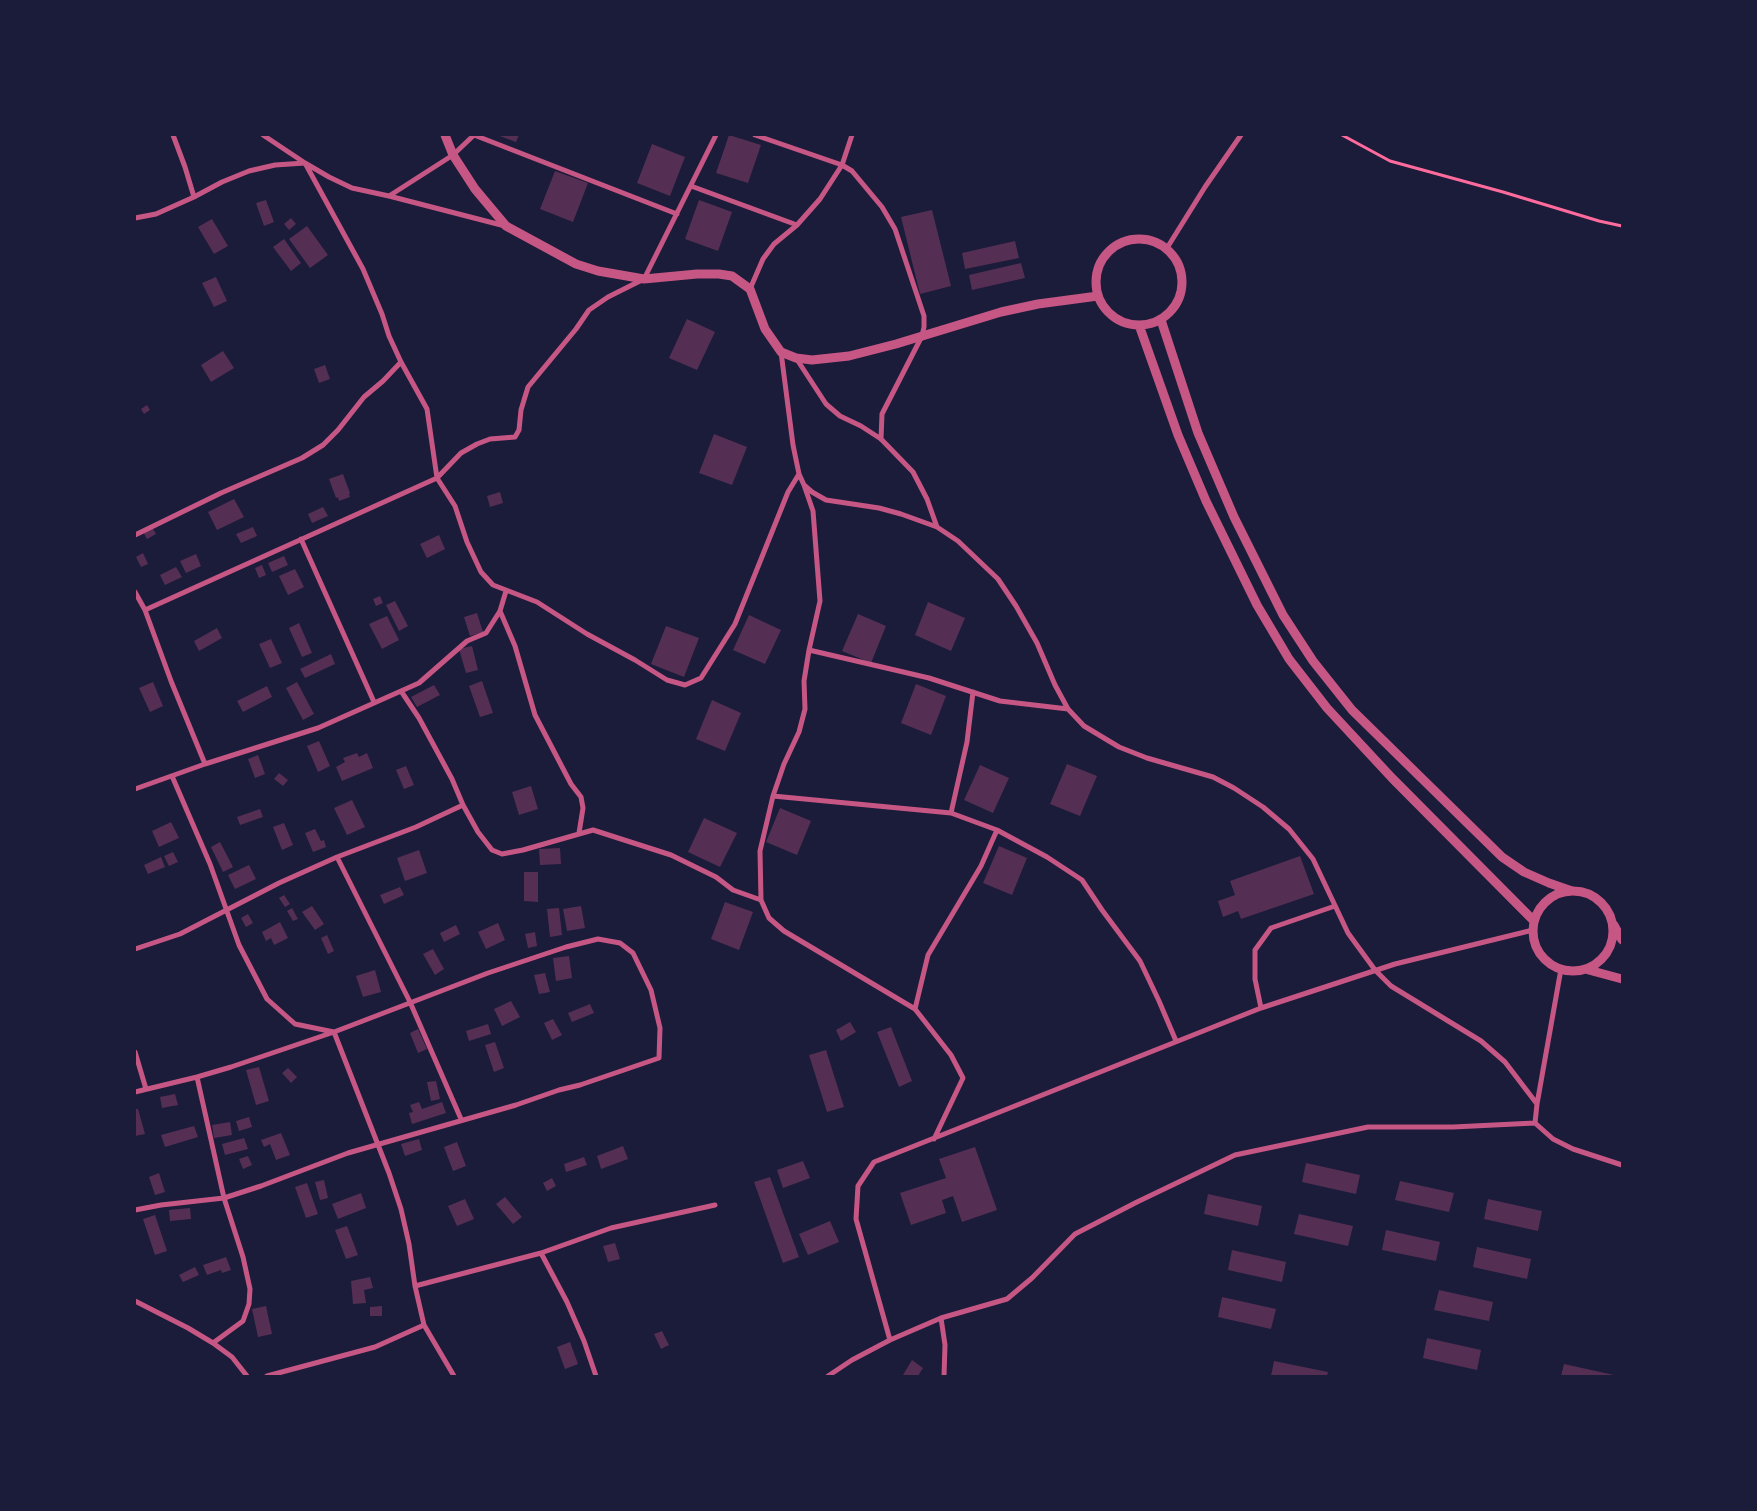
<!DOCTYPE html>
<style>
body{margin:0}
#map{position:relative;width:1757px;height:1511px;overflow:hidden;background:#1b1b3a;font-family:"Noto Sans",sans-serif}
canvas{display:block}
.frame{position:absolute;inset:0;border:136px solid #1b1b3a;pointer-events:none}
</style>
<div id="map">
<canvas width="1757" height="1511"></canvas>
<div class="frame"></div>
</div>
<script>
const ctx = document.querySelector('canvas').getContext('2d');
ctx.lineJoin = 'round';
function fill(path, color) { ctx.fillStyle = color; ctx.fill(path, 'evenodd'); }
const toPath = rows => new Path2D(rows.map(r => 'M' + r).join(''));
function strokePath(path, color, width, dash) { ctx.strokeStyle = color; ctx.lineWidth = width; ctx.lineCap = dash ? 'butt' : 'round'; ctx.setLineDash(dash || []); ctx.stroke(path); }
const building = toPath([
 [497,135,519,135,516,142],
 [729,135,761,145,748,183,716,173],
 [652,144,685,157,670,196,637,183],
 [555,171,588,183,573,222,540,209],
 [266,200,274,222,264,226,256,203],
 [699,200,732,212,718,251,685,239],
 [932,210,951,286,920,294,901,217],
 [291,218,296,224,289,230,284,224],
 [212,219,228,246,214,254,198,227],
 [307,226,328,255,310,268,289,239],
 [284,239,301,263,291,271,273,247],
 [1015,241,1019,258,965,269,962,253],
 [1021,263,1025,278,972,290,969,275],
 [216,277,227,301,214,307,202,283],
 [687,319,715,332,697,370,669,358],
 [223,351,234,368,211,382,201,365],
 [325,365,330,379,319,383,314,369],
 [147,405,150,410,144,414,141,409],
 [714,434,747,447,732,485,699,473],
 [343,474,350,493,349,494,350,497,339,501,338,497,336,498,329,479],
 [500,492,503,503,490,507,487,496],
 [234,499,244,517,217,530,208,512],
 [323,507,328,516,312,523,308,514],
 [152,527,156,534,147,539,143,532],
 [253,527,257,536,241,543,236,534],
 [439,535,445,549,427,558,420,544],
 [143,553,148,564,141,567,136,557],
 [196,554,201,566,186,573,180,561],
 [284,556,288,565,272,572,268,563],
 [262,565,266,575,259,578,255,568],
 [176,567,182,577,165,585,160,575],
 [295,569,304,587,288,595,279,576],
 [380,596,383,603,376,606,373,599],
 [395,601,408,626,399,631,386,605],
 [928,602,965,618,951,651,915,635],
 [477,613,483,632,470,636,464,617],
 [858,614,886,626,871,663,842,651],
 [749,615,781,630,765,664,733,650],
 [387,616,399,640,382,649,369,624],
 [299,623,312,653,302,657,289,628],
 [666,626,699,638,684,677,651,664],
 [217,628,222,638,199,651,194,641],
 [271,639,282,663,270,668,259,644],
 [472,646,478,670,466,673,459,649],
 [331,654,335,664,305,678,300,669],
 [482,681,493,713,480,717,469,686],
 [153,682,163,706,150,712,139,688],
 [297,682,314,714,303,720,286,688],
 [916,684,946,696,931,735,901,723],
 [434,685,440,695,417,707,411,697],
 [267,686,272,697,243,712,237,701],
 [712,700,741,713,725,751,696,739],
 [319,741,330,766,318,772,307,746],
 [357,753,359,757,367,753,373,768,342,781,336,767,345,762,343,758],
 [258,755,265,774,255,778,248,759],
 [1067,764,1097,776,1080,816,1050,804],
 [980,765,1009,778,993,813,964,800],
 [406,766,414,785,404,789,396,770],
 [279,773,288,780,283,786,274,779],
 [531,786,538,809,519,815,512,792],
 [352,800,365,827,347,835,334,808],
 [780,808,811,821,797,855,766,842],
 [260,809,263,817,240,825,237,817],
 [704,818,737,833,720,867,688,852],
 [171,822,179,838,159,847,152,831],
 [284,823,293,845,282,850,273,827],
 [315,829,321,841,324,840,326,847,313,852,305,833],
 [220,842,233,867,223,872,211,847],
 [999,846,1027,858,1012,895,983,883],
 [560,848,561,864,540,865,539,849],
 [419,850,427,873,405,881,397,858],
 [173,852,178,862,169,866,164,856],
 [1300,856,1314,894,1241,919,1238,911,1223,917,1218,901,1235,895,1230,881],
 [161,857,165,867,148,874,144,865],
 [249,865,256,879,235,889,228,875],
 [524,872,538,872,538,902,524,901],
 [400,887,404,895,384,904,380,895],
 [284,895,290,904,285,907,279,898],
 [725,902,753,912,739,950,711,939],
 [312,906,324,924,315,930,302,912],
 [581,906,585,928,567,931,563,909],
 [292,908,298,919,293,921,287,911],
 [559,908,562,935,550,937,547,909],
 [248,914,253,923,246,927,241,918],
 [280,922,288,938,274,945,271,938,266,941,262,932],
 [498,923,505,940,486,949,478,932],
 [456,925,460,934,444,942,440,933],
 [535,932,537,946,528,948,525,934],
 [327,935,334,951,328,954,321,938],
 [433,949,444,969,435,975,423,954],
 [569,956,572,978,556,981,553,958],
 [375,970,381,992,363,997,356,976],
 [545,973,550,992,539,994,534,975],
 [511,1001,520,1017,502,1026,494,1009],
 [590,1004,594,1013,572,1022,568,1013],
 [553,1019,562,1035,552,1040,544,1023],
 [850,1022,856,1032,841,1041,836,1030],
 [488,1024,491,1034,469,1041,466,1031],
 [891,1027,912,1081,899,1087,877,1032],
 [418,1029,427,1049,418,1053,410,1033],
 [495,1042,504,1068,494,1072,485,1045],
 [826,1050,844,1107,827,1112,809,1055],
 [259,1067,269,1101,256,1105,246,1070],
 [288,1068,297,1077,291,1083,282,1073],
 [436,1081,440,1099,431,1101,427,1082],
 [175,1094,178,1105,162,1108,160,1097],
 [419,1102,422,1109,442,1102,446,1113,412,1124,409,1113,413,1112,410,1105],
 [135,1109,138,1109,145,1134,135,1136],
 [249,1117,252,1127,239,1131,236,1121],
 [230,1122,232,1135,214,1138,212,1125],
 [194,1126,198,1137,165,1147,161,1135],
 [281,1133,290,1155,276,1160,270,1144,264,1147,261,1140],
 [244,1138,248,1149,225,1155,222,1144],
 [419,1139,422,1150,405,1156,401,1144],
 [457,1142,466,1166,453,1171,444,1147],
 [623,1146,628,1159,601,1169,597,1156],
 [975,1147,997,1210,962,1222,953,1196,942,1200,946,1213,911,1225,900,1193,946,1178,939,1159],
 [248,1156,252,1165,243,1169,239,1159],
 [584,1157,587,1165,566,1172,564,1164],
 [803,1161,810,1178,783,1188,777,1170],
 [1306,1163,1360,1175,1356,1194,1302,1182],
 [159,1173,165,1192,155,1195,149,1177],
 [770,1177,799,1257,783,1263,754,1182],
 [552,1178,556,1186,547,1191,543,1183],
 [324,1180,328,1198,320,1200,315,1182],
 [1400,1181,1454,1193,1449,1212,1395,1200],
 [307,1183,318,1214,306,1218,295,1187],
 [361,1193,366,1208,338,1219,332,1204],
 [1208,1194,1262,1206,1258,1226,1204,1214],
 [505,1197,522,1217,513,1224,496,1204],
 [465,1199,474,1219,457,1226,448,1206],
 [1488,1199,1542,1211,1538,1231,1484,1219],
 [190,1208,191,1219,170,1221,169,1210],
 [1299,1214,1353,1226,1348,1246,1294,1234],
 [155,1215,167,1251,155,1255,143,1219],
 [830,1221,839,1242,808,1255,799,1234],
 [347,1226,358,1255,346,1259,335,1230],
 [1386,1230,1440,1242,1436,1261,1382,1250],
 [615,1243,620,1259,608,1262,603,1246],
 [1477,1247,1531,1259,1527,1279,1473,1267],
 [1232,1250,1286,1262,1282,1282,1228,1270],
 [226,1257,231,1270,222,1273,221,1270,207,1275,203,1265],
 [195,1267,199,1275,183,1282,179,1275],
 [370,1277,373,1288,364,1290,366,1303,353,1304,351,1281],
 [1439,1290,1493,1302,1489,1321,1434,1310],
 [1222,1297,1276,1309,1271,1329,1218,1317],
 [266,1306,272,1334,258,1337,252,1309],
 [382,1306,382,1316,370,1316,370,1307],
 [662,1331,669,1345,661,1349,654,1334],
 [1427,1338,1481,1350,1477,1370,1423,1358],
 [570,1342,578,1364,565,1369,557,1347],
 [912,1360,923,1368,918,1376,905,1376,903,1375],
 [1274,1361,1328,1372,1327,1376,1271,1376],
 [1564,1364,1614,1375,1613,1376,1561,1376]
]);
const path = toPath([
 [1342,135,1390,161,1503,192,1599,221,1622,226]
]);
const minor = toPath([
 [173,135,185,167,194,197],
 [263,135,305,163,363,269,382,314,389,336,401,362,427,409,437,478,455,506,467,542,481,572,493,585,537,602,587,634,635,660,667,680,685,685,701,678,735,624,788,492,799,474],
 [474,135,677,214],
 [755,135,842,165,852,171,882,207,895,229,924,316,924,327,922,336,882,414,881,439],
 [691,186,797,225],
 [389,196,453,155,474,135],
 [135,218,156,214,194,197,222,182,249,171,275,165,305,163,329,177,352,188,389,196,505,226],
 [1167,248,1205,187,1241,135],
 [750,289,763,259,774,244,797,225,820,199,842,165,852,135],
 [781,352,793,445,799,474,804,485,812,492,826,500,879,508,901,514,937,527,958,541,998,579,1016,606,1037,643,1055,685,1068,709,1084,726,1119,747,1147,758,1213,777,1234,788,1263,807,1289,829,1313,859,1348,933,1375,970,1391,986,1481,1041,1505,1062,1537,1104],
 [796,358,826,404,840,416,861,426,881,439,913,472,927,499,937,527],
 [804,485,813,511,820,601,809,650,804,681,805,709,799,732,784,764,773,796,760,851,761,900,769,918,784,931,915,1009,951,1055,963,1078,934,1139],
 [135,535,221,493,302,458,323,445,338,430,364,397,383,381,401,362],
 [301,539,374,702],
 [135,592,145,610,171,681,205,764],
 [145,610,437,478,461,453,477,444,490,439,515,437,519,430,521,410,528,387,576,329,589,310,608,297,644,279,716,135],
 [500,611,515,646,535,715,571,784,581,797,583,808,579,833],
 [809,650,929,678,1000,701,1068,709],
 [401,691,419,683,467,641,486,633,500,611,506,591],
 [172,776,210,864,239,945,267,999,295,1024,334,1032,389,1173,401,1209,409,1244,415,1286,424,1325,454,1376],
 [135,789,205,764,318,728,401,691,419,718,452,779,463,805,478,832,492,850,502,854,523,850,593,830,671,855,716,877,733,890,761,900],
 [773,796,951,813,997,830,1047,857,1082,880,1102,910,1140,961,1159,1001,1176,1041],
 [951,813,967,742,973,692],
 [337,857,410,1002,461,1119],
 [135,949,180,934,279,883,337,857,416,827,463,805],
 [1561,969,1537,1104,1535,1123,1553,1139,1573,1149,1622,1165],
 [1261,1008,1255,979,1255,950,1271,928,1335,906],
 [915,1009,928,955,981,866,997,830],
 [135,1052,146,1089],
 [197,1077,224,1198,243,1257,250,1289,249,1304,243,1321,213,1343],
 [135,1092,197,1077,231,1067,334,1032,488,973,566,947,598,939,620,943,633,953,651,990,660,1028,659,1058,624,1070,580,1085,559,1090,516,1105,348,1153,261,1186,224,1198,161,1205,135,1210],
 [541,1253,567,1302,584,1341,596,1376],
 [415,1286,541,1253,611,1228,715,1205],
 [135,1301,188,1328,213,1343,232,1357,247,1376],
 [941,1318,945,1345,944,1376],
 [890,1340,856,1219,858,1186,874,1162,1261,1008,1395,964,1533,930],
 [267,1376,375,1347,424,1325],
 [828,1376,852,1360,890,1340,941,1318,1007,1299,1032,1278,1075,1234,1137,1202,1235,1155,1368,1127,1453,1127,1535,1123]
]);
const tertiary = toPath([
 [445,135,453,155,475,189,506,226,576,264,598,271,644,279,697,274,719,274,732,276,750,289,765,329,781,352,796,358,812,360,849,356,896,344,1001,312,1038,304,1098,296],
 '1096 282a43 43 0 1 1 86 0a43 43 0 1 1-86 0Z',
 [1161,320,1198,433,1234,517,1283,615,1313,661,1352,710,1502,857,1524,872,1549,883,1572,891],
 [1139,325,1178,435,1206,501,1257,605,1289,659,1327,708,1392,778,1534,921],
 '1533 931a40 40 0 1 1 80 0a40 40 0 1 1-80 0Z',
 [1614,925,1622,940],
 [1585,969,1622,979]
]);
fill(building, '#542f53');
strokePath(path, '#ff6b9d', 3);
strokePath(minor, '#c65784', 5);
strokePath(tertiary, '#c65784', 9);
</script>
